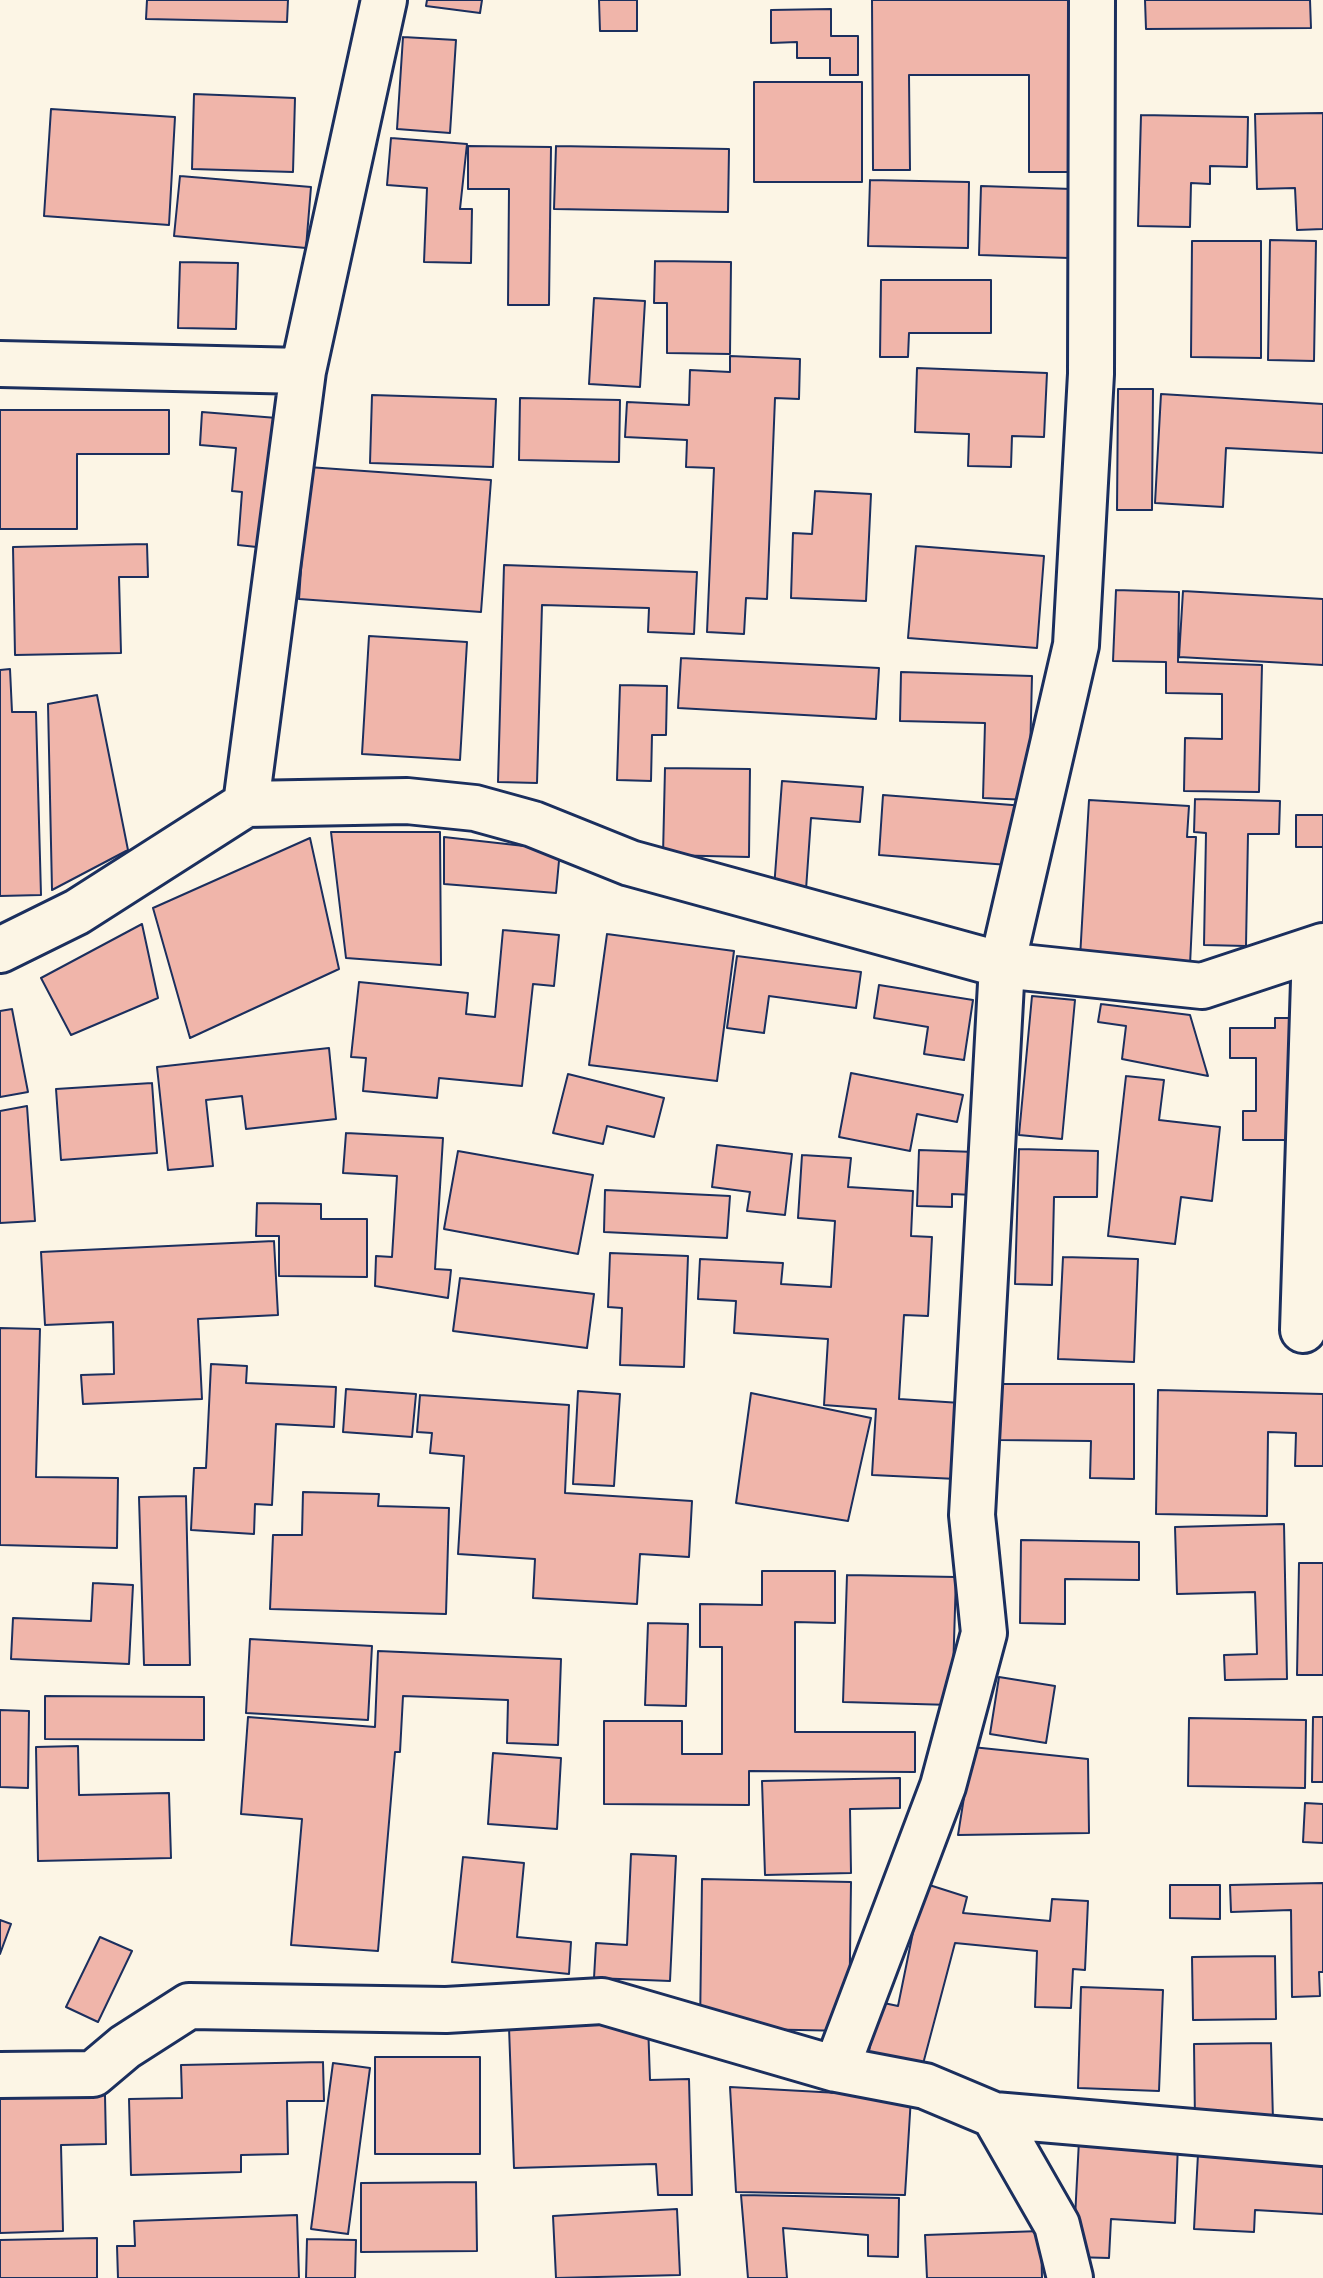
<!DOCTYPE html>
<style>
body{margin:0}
canvas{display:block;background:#fcf5e5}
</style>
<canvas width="1323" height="2278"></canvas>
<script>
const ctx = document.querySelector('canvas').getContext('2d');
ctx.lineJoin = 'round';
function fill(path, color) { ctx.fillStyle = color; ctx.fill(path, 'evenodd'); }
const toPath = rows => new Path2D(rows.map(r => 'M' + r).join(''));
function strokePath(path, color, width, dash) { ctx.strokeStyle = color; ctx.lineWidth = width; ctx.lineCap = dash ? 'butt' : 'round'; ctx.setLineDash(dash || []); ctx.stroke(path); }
const building = toPath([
 [147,0,288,0,287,22,146,19,147,0],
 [427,0,482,0,480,13,426,6,427,0],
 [599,0,637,0,637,31,600,31,599,0],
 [872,0,1077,0,1077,172,1029,172,1029,75,909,75,910,170,873,170,872,0],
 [1145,0,1310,0,1311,28,1146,29,1145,0],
 [831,9,831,36,858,36,858,75,830,75,830,58,797,58,797,42,771,43,771,10,831,9],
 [403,37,456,40,450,133,397,129,403,37],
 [754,82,862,82,862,182,754,182,754,82],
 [194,94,295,98,293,172,192,169,194,94],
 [51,109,175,117,169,225,44,216,51,109],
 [1323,113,1323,229,1297,230,1295,188,1257,189,1255,114,1323,113],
 [1141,115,1248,117,1247,167,1210,166,1210,184,1191,183,1190,227,1138,226,1141,115],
 [391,138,467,144,460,209,472,209,471,263,424,262,427,188,387,185,391,138],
 [468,146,551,147,549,305,508,305,509,189,468,189,468,146],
 [556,146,729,149,728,212,554,209,556,146],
 [180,176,311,187,306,248,174,236,180,176],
 [870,180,969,182,968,248,868,246,870,180],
 [981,186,1072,189,1069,258,979,255,981,186],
 [1270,240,1316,241,1314,361,1268,360,1270,240],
 [1192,241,1261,241,1261,358,1191,357,1192,241],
 [655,261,731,262,730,354,667,353,667,303,654,303,655,261],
 [180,262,238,263,236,329,178,328,180,262],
 [881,280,991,280,991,333,909,333,908,357,880,357,881,280],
 [594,298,645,301,640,387,589,384,594,298],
 [730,356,800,359,799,399,775,398,767,599,746,598,744,634,707,632,714,468,686,467,687,440,625,437,627,402,689,405,690,370,730,372,730,356],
 [917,368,1047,373,1044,437,1012,436,1011,467,968,466,969,434,915,432,917,368],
 [1118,389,1153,389,1152,510,1117,510,1118,389],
 [1161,394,1323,404,1323,453,1226,448,1223,507,1155,503,1161,394],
 [372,395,496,399,493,467,370,463,372,395],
 [520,398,620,400,619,462,519,460,520,398],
 [0,410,169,410,169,454,77,454,77,529,0,529,0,410],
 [202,412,277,418,266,548,238,545,242,492,232,491,236,448,200,445,202,412],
 [308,467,491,480,481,612,299,599,308,467],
 [815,491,871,494,866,601,791,598,793,533,812,534,815,491],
 [147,544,148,577,119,577,121,653,15,655,13,547,147,544],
 [916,546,1044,556,1037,648,908,638,916,546],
 [504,565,697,572,694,634,648,632,649,608,542,605,537,783,498,782,504,565],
 [1116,590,1179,592,1178,662,1262,665,1259,792,1184,791,1185,738,1222,739,1222,694,1166,693,1166,662,1113,661,1116,590],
 [1183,591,1323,599,1323,665,1179,657,1183,591],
 [369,636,467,642,460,760,362,754,369,636],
 [681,658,879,668,876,719,678,708,681,658],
 [10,669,12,712,36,712,41,895,0,896,0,670,10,669],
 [901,672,1032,676,1029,800,983,798,985,723,900,721,901,672],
 [620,685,667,686,666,735,652,735,651,781,617,780,620,685],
 [97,695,128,850,52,890,48,704,97,695],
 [665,768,750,769,749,857,663,855,665,768],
 [782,781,863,787,860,822,811,818,805,904,773,902,782,781],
 [883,795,1025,806,1021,866,879,855,883,795],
 [1195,799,1280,801,1279,834,1248,834,1246,946,1204,945,1206,833,1194,832,1195,799],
 [1089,800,1189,806,1187,837,1196,837,1190,965,1080,958,1089,800],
 [1296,815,1323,815,1323,924,1323,847,1296,847,1296,815],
 [331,832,440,832,441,965,346,958,331,832],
 [444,837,560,850,556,893,444,884,444,837],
 [310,838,339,969,190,1038,153,908,310,838],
 [142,924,158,998,71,1035,41,978,142,924],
 [503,930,559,935,554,986,533,984,522,1086,439,1078,437,1098,363,1091,366,1058,351,1057,359,982,468,993,466,1014,495,1017,503,930],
 [607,934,734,951,717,1081,589,1065,607,934],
 [737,956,861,972,856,1008,769,996,764,1033,727,1028,737,956],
 [879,985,973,1000,964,1060,924,1054,928,1027,874,1018,879,985],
 [1032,996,1075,1000,1062,1139,1019,1135,1032,996],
 [1101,1004,1190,1015,1208,1076,1122,1059,1126,1026,1098,1022,1101,1004],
 [12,1009,28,1092,0,1097,0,1011,12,1009],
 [1275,1018,1292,1018,1292,1140,1243,1140,1243,1111,1256,1111,1256,1058,1230,1058,1230,1028,1275,1028,1275,1018],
 [329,1048,336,1119,246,1129,242,1096,206,1100,213,1166,168,1170,157,1067,329,1048],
 [851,1073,963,1095,957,1122,917,1114,910,1151,839,1137,851,1073],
 [568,1074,664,1098,654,1137,607,1126,603,1144,553,1133,568,1074],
 [1126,1076,1164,1080,1159,1120,1220,1127,1212,1201,1181,1197,1175,1244,1108,1236,1126,1076],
 [152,1083,157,1153,61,1160,56,1089,152,1083],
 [27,1106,35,1221,0,1223,0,1111,27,1106],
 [346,1133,443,1138,435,1269,451,1270,448,1298,375,1286,376,1256,392,1257,397,1176,343,1173,346,1133],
 [717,1145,792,1154,785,1215,747,1211,750,1192,712,1187,717,1145],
 [1019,1149,1098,1151,1097,1197,1054,1197,1052,1285,1015,1284,1019,1149],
 [919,1150,975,1152,973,1195,952,1194,952,1207,917,1206,919,1150],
 [458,1151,593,1175,578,1254,444,1229,458,1151],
 [802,1155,851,1158,848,1187,913,1191,911,1236,932,1237,928,1316,904,1315,899,1399,961,1403,957,1479,872,1475,876,1409,824,1405,828,1339,734,1333,736,1301,698,1299,700,1259,783,1263,781,1284,831,1287,835,1221,798,1218,802,1155],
 [605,1190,730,1196,727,1238,604,1232,605,1190],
 [257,1203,321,1204,321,1219,367,1219,367,1277,279,1276,279,1236,256,1236,257,1203],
 [274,1241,278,1315,198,1319,202,1399,83,1404,81,1375,114,1374,113,1322,45,1325,41,1252,274,1241],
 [610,1253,688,1256,684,1367,620,1365,622,1308,608,1307,610,1253],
 [1063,1257,1138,1259,1134,1362,1058,1359,1063,1257],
 [460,1278,594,1294,587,1348,453,1331,460,1278],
 [0,1328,40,1329,36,1477,118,1478,117,1548,0,1545,0,1328],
 [211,1364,247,1366,246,1383,336,1387,334,1427,276,1424,272,1505,255,1504,254,1534,191,1530,194,1468,206,1468,211,1364],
 [999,1384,1134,1384,1134,1479,1090,1478,1091,1441,998,1440,999,1384],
 [346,1389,416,1394,412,1437,343,1432,346,1389],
 [1158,1390,1323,1394,1323,1466,1295,1466,1296,1433,1268,1432,1267,1516,1156,1514,1158,1390],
 [578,1391,620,1394,614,1486,573,1484,578,1391],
 [751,1393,871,1418,848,1521,736,1503,751,1393],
 [420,1395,569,1405,565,1493,692,1501,689,1557,640,1554,637,1604,533,1598,535,1559,458,1554,464,1456,430,1453,432,1433,417,1432,420,1395],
 [303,1492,379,1494,378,1506,449,1508,446,1614,270,1609,273,1535,302,1535,303,1492],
 [186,1496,190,1665,144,1665,139,1497,186,1496],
 [1284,1524,1287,1679,1225,1680,1224,1655,1257,1654,1255,1592,1177,1594,1175,1527,1284,1524],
 [1021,1540,1139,1542,1139,1580,1065,1579,1065,1624,1020,1623,1021,1540],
 [1299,1563,1323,1563,1323,1675,1297,1675,1299,1563],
 [762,1571,835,1571,835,1623,795,1622,795,1732,915,1732,915,1772,749,1771,749,1805,604,1804,604,1721,682,1721,682,1754,722,1754,722,1647,700,1647,700,1604,762,1605,762,1571],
 [847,1575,956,1577,952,1705,843,1702,847,1575],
 [93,1583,133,1585,129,1664,11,1659,13,1618,91,1621,93,1583],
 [648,1623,688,1624,686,1706,645,1705,648,1623],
 [250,1639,372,1646,368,1720,246,1713,250,1639],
 [378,1651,561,1659,558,1745,507,1743,508,1700,403,1696,400,1752,395,1752,378,1951,291,1945,302,1819,241,1814,248,1717,375,1727,378,1651],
 [999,1677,1055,1686,1046,1743,990,1734,999,1677],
 [45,1696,204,1697,204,1740,45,1739,45,1696],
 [0,1710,29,1711,28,1788,0,1787,0,1710],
 [1313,1717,1323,1717,1323,1782,1312,1782,1313,1717],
 [1189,1718,1306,1720,1305,1788,1188,1786,1189,1718],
 [78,1746,79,1795,169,1793,171,1858,38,1861,36,1747,78,1746],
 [972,1747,1088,1759,1089,1833,958,1835,972,1747],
 [493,1753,561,1758,557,1829,488,1824,493,1753],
 [900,1778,900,1808,850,1809,851,1873,765,1875,762,1781,900,1778],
 [1305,1803,1323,1804,1323,1843,1303,1842,1305,1803],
 [631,1854,676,1856,670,1981,594,1978,596,1943,627,1945,631,1854],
 [463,1857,524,1863,517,1937,571,1942,569,1974,452,1962,463,1857],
 [702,1879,851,1882,849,2031,700,2028,702,1879],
 [923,1883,967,1897,963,1913,1050,1921,1052,1899,1088,1901,1085,1970,1073,1969,1071,2008,1035,2007,1037,1951,955,1943,923,2064,868,2056,879,2002,898,2006,923,1883],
 [1323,1883,1323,1972,1319,1972,1320,1996,1292,1997,1291,1910,1231,1912,1230,1885,1323,1883],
 [1170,1885,1220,1885,1220,1919,1170,1918,1170,1885],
 [0,1920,11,1924,0,1954,0,1920],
 [100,1937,132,1951,98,2022,66,2007,100,1937],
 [1275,1956,1276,2019,1193,2020,1192,1957,1275,1956],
 [1081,1987,1163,1990,1159,2091,1078,2088,1081,1987],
 [648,2023,650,2080,689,2079,692,2195,658,2195,656,2164,514,2168,509,2027,648,2023],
 [1271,2043,1273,2121,1195,2122,1194,2044,1271,2043],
 [375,2057,480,2057,480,2154,375,2154,375,2057],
 [323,2062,324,2101,287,2101,288,2154,241,2155,241,2172,131,2175,129,2099,182,2098,181,2065,323,2062],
 [333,2063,370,2068,348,2234,311,2229,333,2063],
 [730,2087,911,2097,905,2195,736,2192,730,2087],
 [105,2095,106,2144,61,2145,63,2231,0,2233,0,2098,105,2095],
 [1079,2140,1178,2144,1175,2223,1111,2219,1109,2258,1073,2257,1079,2140],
 [1198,2154,1323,2160,1323,2214,1255,2210,1254,2232,1194,2229,1198,2154],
 [476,2182,477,2251,361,2252,361,2183,476,2182],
 [741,2195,899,2198,898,2257,868,2256,868,2235,783,2228,787,2278,748,2278,741,2195],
 [677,2209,680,2275,556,2278,553,2216,677,2209],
 [297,2215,299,2278,118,2278,117,2246,135,2246,134,2221,297,2215],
 [1041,2231,1042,2278,927,2278,925,2235,1041,2231],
 [97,2238,97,2278,0,2278,0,2240,97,2238],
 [307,2239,356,2240,355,2278,306,2278,307,2239]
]);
const minor = toPath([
 [0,364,303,371],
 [246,804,303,371,384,0],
 [0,950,77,912,246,804,407,801,475,808,533,824,630,863,1002,965,1202,986,1323,946],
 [1303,1330,1315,949],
 [836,2069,943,1786,984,1633,972,1515,1002,965,1076,645,1091,374,1092,0],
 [0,2075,93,2074,125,2047,189,2006,446,2010,602,2001,836,2069,925,2086,994,2115,1323,2143],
 [994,2115,1057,2225,1070,2278]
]);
fill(building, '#f0b5aa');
strokePath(building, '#1b2f5e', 2);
strokePath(minor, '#1b2f5e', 50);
strokePath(minor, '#fcf5e5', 44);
</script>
